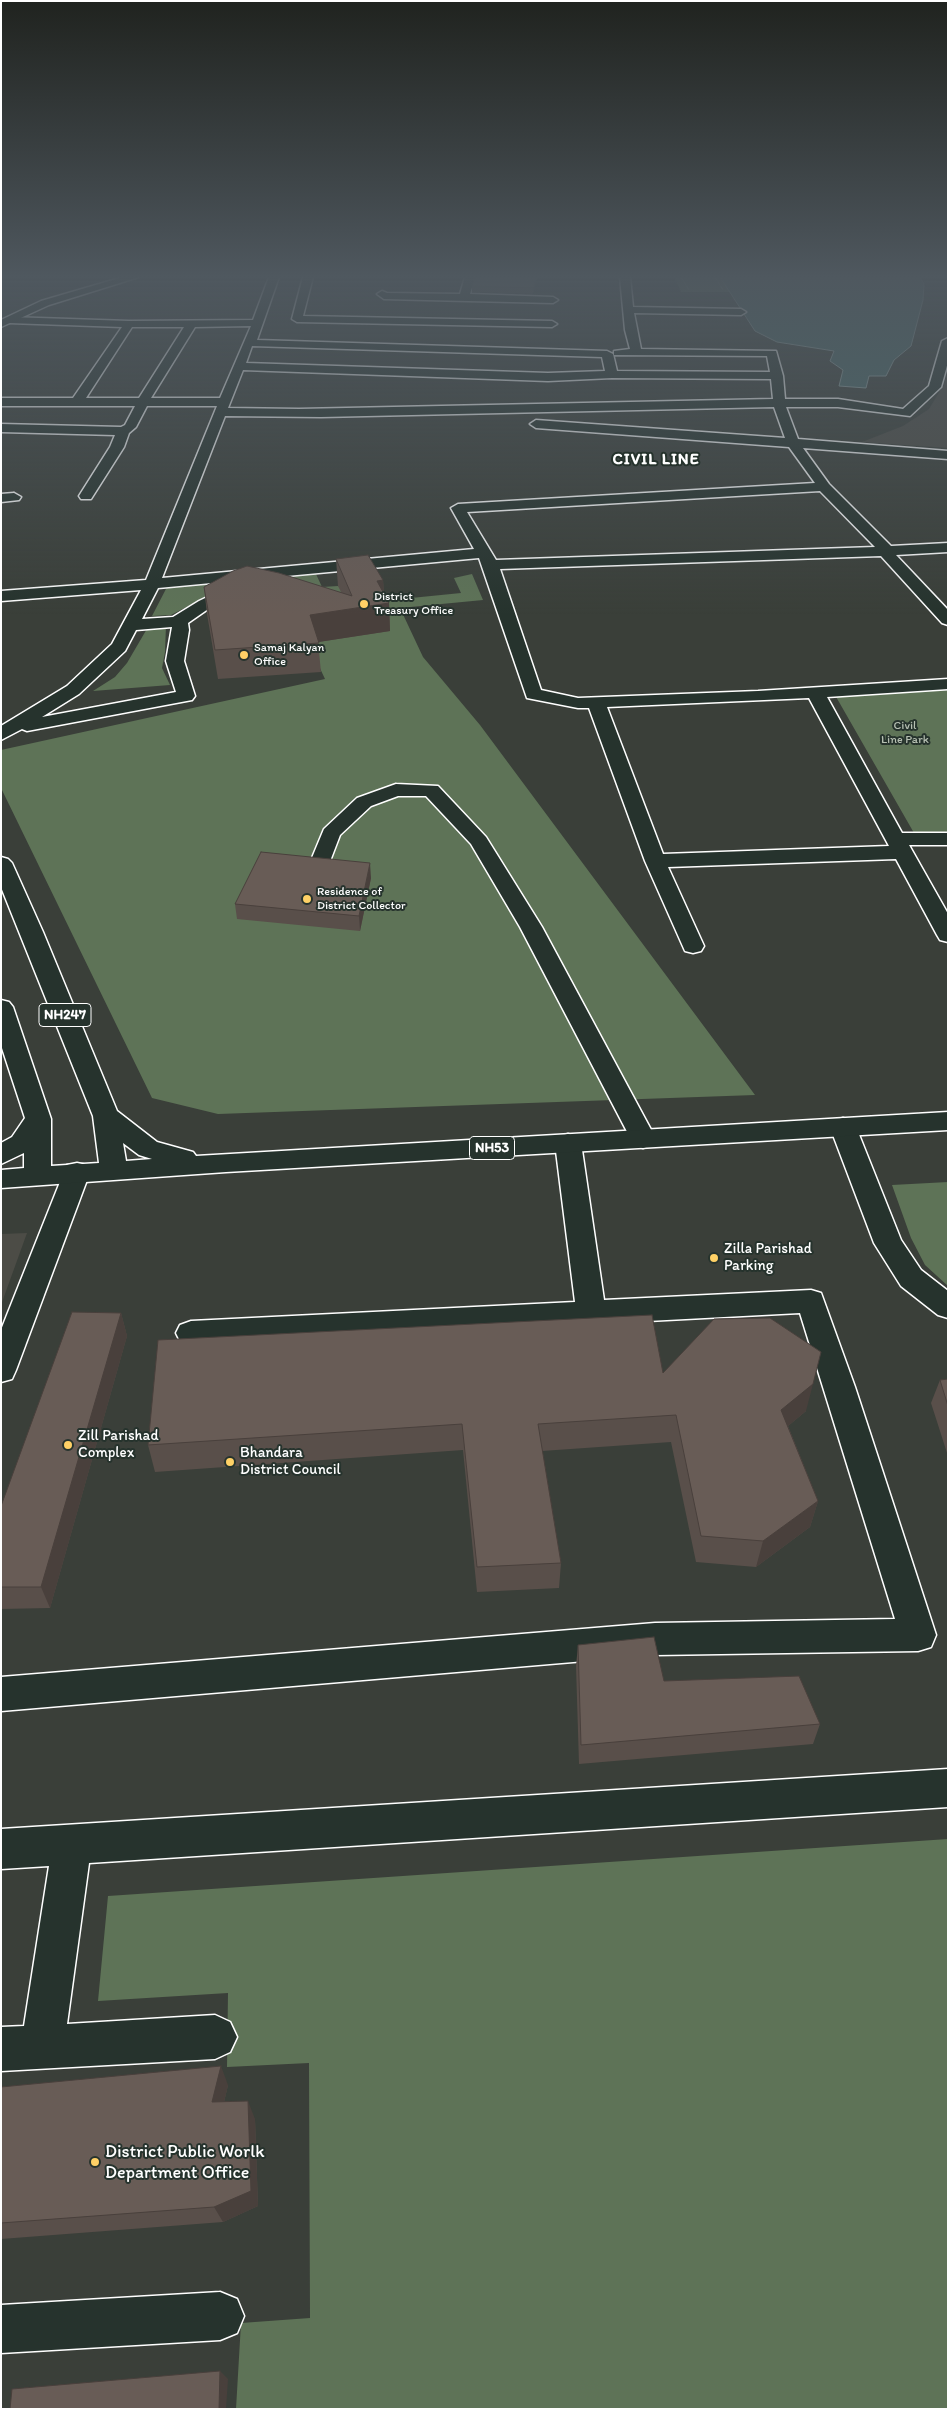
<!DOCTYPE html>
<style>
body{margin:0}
#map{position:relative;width:949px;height:2410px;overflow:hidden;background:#3a3f39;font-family:Itim,sans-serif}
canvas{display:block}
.frame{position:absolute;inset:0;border:2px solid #fff;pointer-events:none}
</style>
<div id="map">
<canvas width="949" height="2410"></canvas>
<div class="frame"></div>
</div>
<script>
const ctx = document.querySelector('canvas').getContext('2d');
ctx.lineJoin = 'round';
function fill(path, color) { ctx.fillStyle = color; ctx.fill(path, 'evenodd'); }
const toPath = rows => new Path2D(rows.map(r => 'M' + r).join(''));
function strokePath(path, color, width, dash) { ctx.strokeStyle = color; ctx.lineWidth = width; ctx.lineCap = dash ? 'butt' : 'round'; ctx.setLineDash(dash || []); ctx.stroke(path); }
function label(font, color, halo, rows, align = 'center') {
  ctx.font = font + ' Itim,sans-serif'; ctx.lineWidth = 4; ctx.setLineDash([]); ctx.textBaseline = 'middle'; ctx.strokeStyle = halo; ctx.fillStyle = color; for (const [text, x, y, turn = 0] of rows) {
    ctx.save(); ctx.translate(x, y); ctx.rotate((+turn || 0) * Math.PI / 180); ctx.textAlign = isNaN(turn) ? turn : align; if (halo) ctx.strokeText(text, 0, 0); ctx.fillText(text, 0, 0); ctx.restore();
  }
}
const built = toPath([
 [948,368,948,448,862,442,903,426,929,409,944,384],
 [27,1233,1,1305,1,1234]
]);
const green = toPath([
 [674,277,720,277,730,292,681,292],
 [316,574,322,587,338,586,381,601,461,593,454,578,472,574,483,600,400,608,423,657,480,725,755,1095,218,1114,152,1098,1,788,1,750,325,679,277,577],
 [230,582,229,585,171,615,152,616,167,587],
 [166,625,165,652,162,668,170,685,93,691,115,677,127,663,148,627],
 [948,688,948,833,914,833,835,695],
 [948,1182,948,1286,925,1265,911,1238,892,1185],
 [948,1839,948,2409,236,2409,241,2323,310,2318,309,2063,227,2067,228,1993,98,2001,108,1896]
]);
const water = toPath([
 [720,277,920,277,924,284,923,300,911,346,894,360,886,376,869,376,866,388,839,386,843,370,830,361,834,351,777,342,755,331,720,277]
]);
const path = toPath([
 [681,277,689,290],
 [715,277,723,290]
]);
const minor = toPath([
 [269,277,279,277,257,340,607,351,613,354,617,371,770,372,767,356,614,355,614,351,630,349,625,330,620,277,630,277,633,307,741,309,746,312,741,315,634,313,641,349,776,351,783,376,785,399,838,399,903,409,929,386,942,341,948,338,948,362,941,387,910,416,838,407,786,407,798,439,948,451,948,459,803,448,829,484,891,546,948,543,948,552,896,555,948,610,948,625,942,623,881,556,500,569,541,690,578,698,758,691,948,679,948,689,827,697,902,833,948,833,948,845,909,845,948,914,948,942,940,940,937,935,896,859,668,867,704,946,701,951,693,953,685,951,645,861,589,708,578,708,527,698,479,558,158,588,142,619,173,617,199,601,224,589,241,585,247,587,249,590,247,593,234,596,211,607,188,623,189,630,184,661,195,696,192,700,27,731,22,729,1,740,1,726,67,686,112,644,141,590,1,601,1,591,146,580,217,406,147,406,136,427,129,433,124,447,91,499,81,499,79,496,110,447,115,435,1,432,1,424,121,427,125,425,135,406,1,406,1,398,73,398,122,327,9,323,4,320,9,317,129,321,253,320,269,277],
 [251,326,220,398,151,398,195,327,251,326],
 [132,327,184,327,139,398,86,398,132,327],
 [252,346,602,357,605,371,548,373,246,363,252,346],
 [243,370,548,381,612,378,771,379,773,399,299,409,228,408,243,370],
 [774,407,785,438,536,420,530,424,536,428,789,447,815,483,458,504,451,508,474,549,162,578,225,416,321,417,774,407],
 [820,491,875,547,496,560,467,512,820,491],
 [172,627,166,661,176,692,42,717,79,694,125,651,136,630,172,627],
 [809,698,889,846,663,854,607,707,809,698],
 [303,277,313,277,303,316,552,321,557,324,552,327,297,322,292,319,303,277],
 [465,277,475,277,470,294,553,297,558,300,553,303,384,299,377,294,382,291,387,293,460,294,465,277],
 [14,493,21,497,19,500,1,502,1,494,14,493],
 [396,784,438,786,486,837,542,927,656,1139,652,1145,643,1148,634,1145,520,927,471,844,426,796,398,796,371,806,340,835,327,869,320,871,313,869,309,865,324,829,357,798,396,784],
 [843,1118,852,1121,856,1127,901,1240,921,1270,948,1291,948,1318,938,1315,901,1286,874,1243,830,1127,834,1121,843,1118],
 [568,1134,577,1137,581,1143,604,1300,811,1290,821,1293,855,1387,936,1635,931,1647,918,1651,655,1655,1,1711,1,1677,655,1623,895,1619,800,1313,191,1345,180,1341,176,1333,180,1325,191,1321,575,1302,555,1143,559,1137,568,1134],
 [948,1769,948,1807,89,1863,67,2024,215,2015,230,2022,237,2037,230,2052,215,2059,1,2071,1,2027,24,2026,49,1866,1,1869,1,1829,948,1769],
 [220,2292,237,2299,244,2316,237,2333,220,2340,1,2353,1,2305,220,2292]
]);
const secondary = toPath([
 [77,1163,87,1165,90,1172,16,1370,12,1379,1,1382,1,1330,64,1172,67,1165,77,1163]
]);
const trunk = toPath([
 [123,277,139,277,49,305,1,327,1,320,41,301,123,277],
 [1,857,8,859,12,863,43,932,117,1111,157,1142,193,1152,196,1156,948,1112,948,1130,226,1172,1,1188,1,1170,24,1168,24,1153,1,1164,1,1143,12,1137,25,1118,1,1045,1,1000,9,1002,13,1007,51,1119,51,1166,99,1163,93,1116,1,887,1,857],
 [123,1143,139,1155,152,1159,126,1161,123,1143]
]);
const wall = toPath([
 [475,277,537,277,533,294,472,292,472,286],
 [336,559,383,580,384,595,389,603,390,631,318,642,321,672,218,679,207,614,204,587,341,592,338,586],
 [371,878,360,931,237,919,235,904],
 [121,1313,127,1336,50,1608,1,1609,1,1506],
 [663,1373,806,1411,788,1426,818,1501,810,1527,756,1567,696,1562,671,1442,542,1451,561,1563,559,1588,477,1592,463,1450,155,1472,148,1445],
 [948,1379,948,1456,931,1403,940,1380],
 [578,1645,664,1681,820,1724,813,1744,579,1764,576,1666],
 [228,2085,224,2102,255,2119,258,2206,223,2222,1,2239,1,2087]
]);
const shadedWall = toPath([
 [536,277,537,277,533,294,534,288],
 [383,580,385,604,389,603,390,631,312,643,310,615,378,605,377,581],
 [370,863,371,878,360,931,359,916],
 [121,1313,127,1336,50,1608,41,1587],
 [813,1384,806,1411,775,1437,781,1410],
 [818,1501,810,1527,756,1567,763,1541],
 [221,2066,228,2085,220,2120,212,2102],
 [248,2101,255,2119,258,2206,223,2222,214,2207],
 [220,2371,228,2379,226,2409,219,2409]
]);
const building = toPath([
 [475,277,536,277,534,288,472,286,475,277],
 [368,555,383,580,377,581,389,603,310,615,319,643,215,650,204,587,233,571,247,566,279,573,352,596,336,559,368,555],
 [261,852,370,863,359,916,235,904,261,852],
 [72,1312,121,1313,41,1587,1,1587,1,1506,72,1312],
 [652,1315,663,1373,714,1319,770,1318,821,1352,813,1384,781,1410,818,1501,763,1541,701,1536,676,1415,538,1424,561,1563,477,1567,462,1424,148,1445,158,1340,652,1315],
 [948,1379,948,1406,940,1380,948,1379],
 [654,1637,664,1681,799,1676,820,1724,581,1745,578,1645,654,1637],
 [221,2066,212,2102,248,2101,251,2191,214,2207,1,2223,1,2087,221,2066],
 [220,2371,219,2409,10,2409,12,2389,220,2371]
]);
const markers = [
 [364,604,5,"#ffd166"],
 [244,655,5,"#ffd166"],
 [307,899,5,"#ffd166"],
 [714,1258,5,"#ffd166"],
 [68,1445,5,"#ffd166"],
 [230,1462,5,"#ffd166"],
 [95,2162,5,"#ffd166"]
];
const farPoinames = [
 ["District",374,597],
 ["Treasury Office",374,611],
 ["Samaj Kalyan",254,648],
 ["Office",254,662],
 ["Residence of",317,892],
 ["District Collector",317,906]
];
const farParknames = [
 ["Civil",905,726],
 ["Line Park",905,740]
];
const shields = [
 [65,1015,52],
 [492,1148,45]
];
const shieldNames = [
 ["NH247",65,1015],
 ["NH53",492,1148]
];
const poiNames = [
 ["Zilla Parishad",724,1249],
 ["Parking",724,1266],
 ["Zill Parishad",78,1436],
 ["Complex",78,1453],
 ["Bhandara",240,1453],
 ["District Council",240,1470]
];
const farDistrictnames = [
 ["CIVIL LINE",656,460]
];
const nearPoinames = [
 ["District Public Worlk",105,2152],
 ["Department Office",105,2173]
];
fill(built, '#4c4c46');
fill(green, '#5e7357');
fill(water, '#476c6b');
strokePath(water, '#91a7a6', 1);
strokePath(minor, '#fff', 3);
strokePath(secondary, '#fff', 3);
strokePath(trunk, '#fff', 3);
strokePath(path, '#fff', 1, [0.5, 1]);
fill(minor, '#26332d');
fill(secondary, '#26332d');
fill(trunk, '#26332d');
fill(wall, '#594f4a');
fill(shadedWall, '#49403c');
fill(building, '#685c56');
strokePath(building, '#49403c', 1);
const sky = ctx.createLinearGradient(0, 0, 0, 615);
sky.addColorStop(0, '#20231f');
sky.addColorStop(0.45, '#4f585f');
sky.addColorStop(1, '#4f585f00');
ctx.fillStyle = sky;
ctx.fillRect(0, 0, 949, 615);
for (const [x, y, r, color] of markers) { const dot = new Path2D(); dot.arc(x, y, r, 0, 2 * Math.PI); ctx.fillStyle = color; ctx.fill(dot); strokePath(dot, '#26332d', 2); }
label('12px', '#fff', '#26332d', farPoinames, 'left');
label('12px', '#b7c0b3', '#26332d', farParknames);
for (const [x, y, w] of shields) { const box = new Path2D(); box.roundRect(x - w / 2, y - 11.5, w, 23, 4); ctx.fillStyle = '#26332d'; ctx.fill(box); strokePath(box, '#fff', 1); }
label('bold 14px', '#fff', null, shieldNames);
label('15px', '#fff', '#26332d', poiNames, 'left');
ctx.letterSpacing = '1px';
label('bold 16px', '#fff', '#26332d', farDistrictnames);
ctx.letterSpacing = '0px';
label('18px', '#fff', '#26332d', nearPoinames, 'left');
</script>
